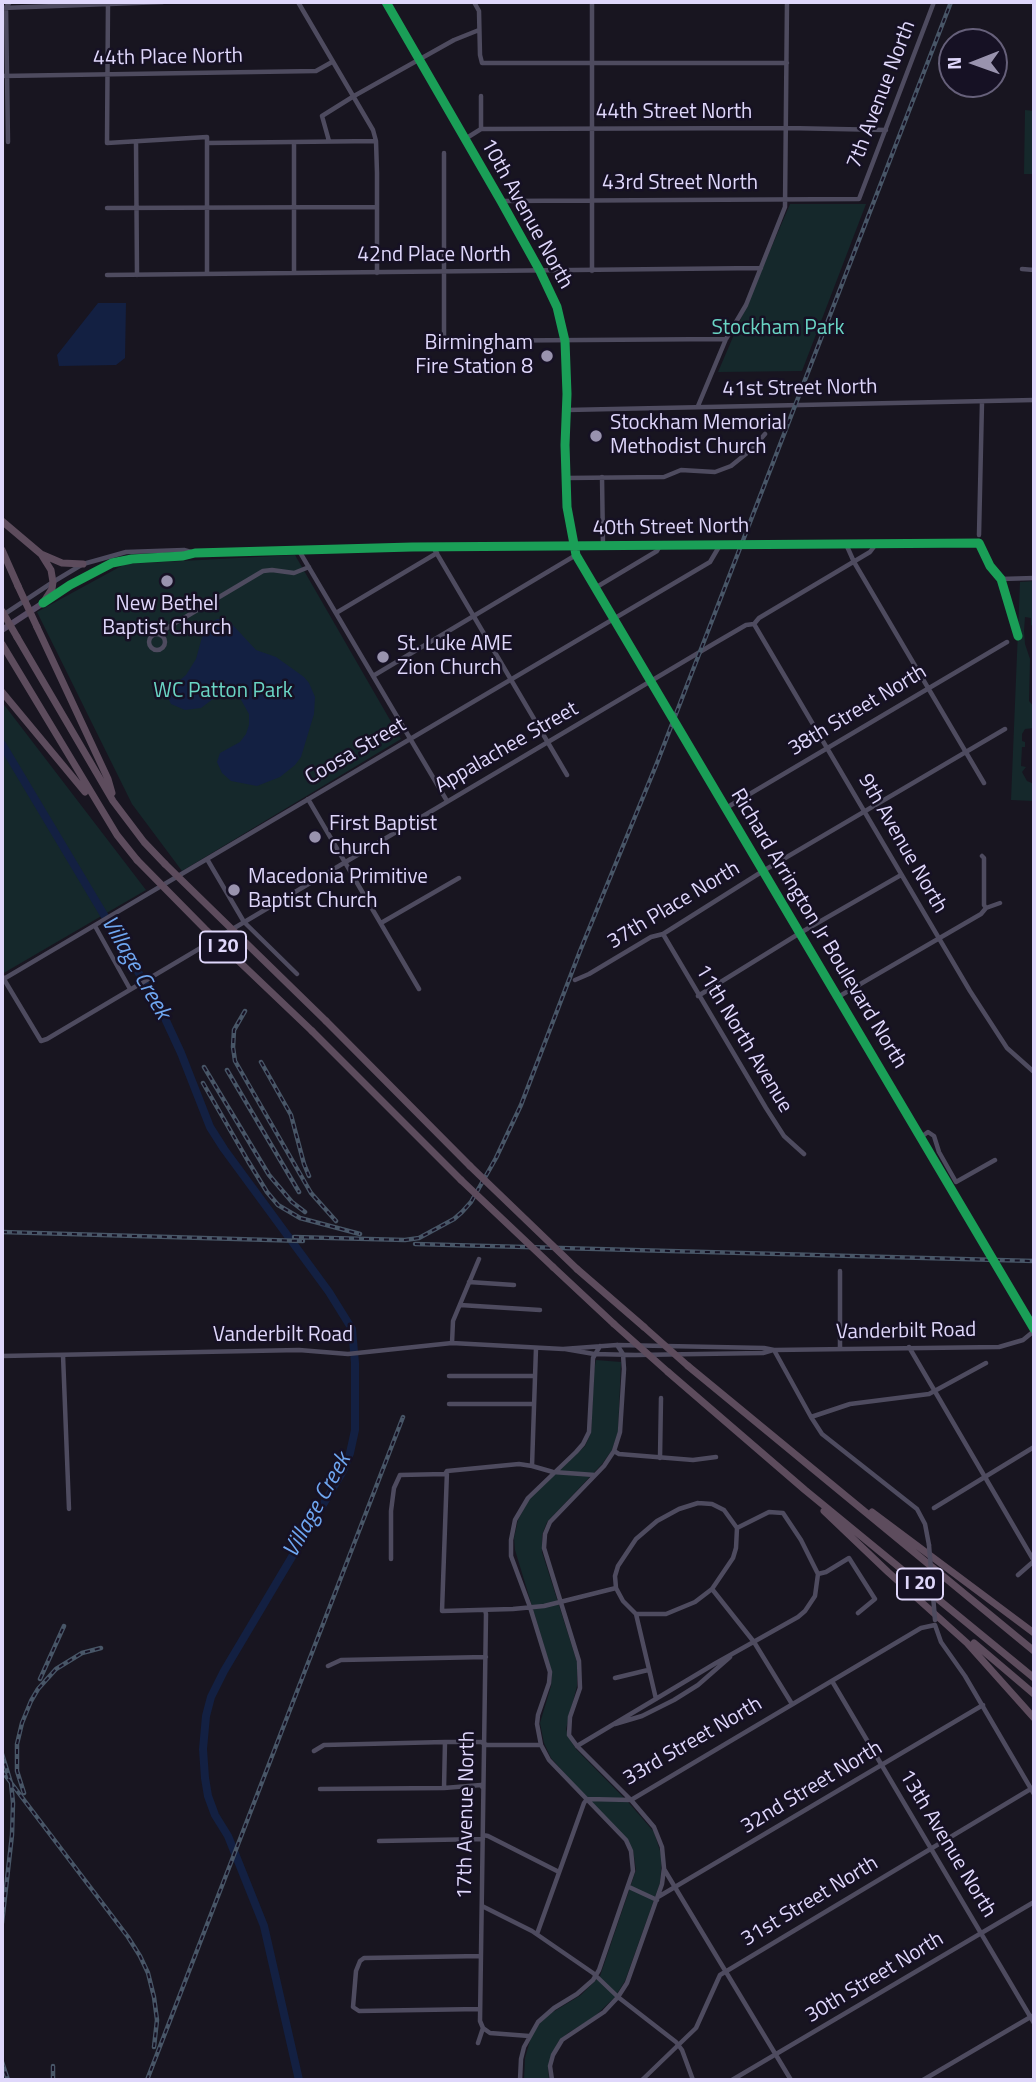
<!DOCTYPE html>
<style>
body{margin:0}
#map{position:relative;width:1036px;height:2082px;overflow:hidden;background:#181520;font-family:"Titillium Web",sans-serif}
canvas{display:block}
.frame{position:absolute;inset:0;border:4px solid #dfd7fb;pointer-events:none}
.north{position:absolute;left:938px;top:28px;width:70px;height:70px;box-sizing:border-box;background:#161124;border:2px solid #66607a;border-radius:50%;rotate:269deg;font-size:19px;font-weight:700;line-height:28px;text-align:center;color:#dfd7fb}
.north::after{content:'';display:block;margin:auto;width:24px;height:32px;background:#9993ae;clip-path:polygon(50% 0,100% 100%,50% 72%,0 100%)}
</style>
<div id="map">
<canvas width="1036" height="2082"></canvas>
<div class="frame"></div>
<div class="north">N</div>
</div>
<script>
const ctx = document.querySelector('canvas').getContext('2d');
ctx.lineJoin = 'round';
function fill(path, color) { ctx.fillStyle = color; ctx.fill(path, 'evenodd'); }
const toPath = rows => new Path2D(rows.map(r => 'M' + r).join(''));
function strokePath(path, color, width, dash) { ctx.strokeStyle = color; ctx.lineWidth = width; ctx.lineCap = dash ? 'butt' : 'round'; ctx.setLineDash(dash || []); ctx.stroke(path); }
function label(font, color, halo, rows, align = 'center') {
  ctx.font = font + ' "Titillium Web",sans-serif'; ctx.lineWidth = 5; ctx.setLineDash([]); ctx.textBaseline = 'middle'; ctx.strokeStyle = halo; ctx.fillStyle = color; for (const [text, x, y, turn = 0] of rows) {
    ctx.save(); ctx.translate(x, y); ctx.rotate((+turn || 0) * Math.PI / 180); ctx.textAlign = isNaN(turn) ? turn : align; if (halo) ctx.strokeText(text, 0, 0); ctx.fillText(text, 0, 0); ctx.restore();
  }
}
const green = toPath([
 [1025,110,1034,111,1034,174,1024,174],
 [790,204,866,204,802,371,718,372],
 [295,555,401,739,182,871,132,804,37,612,125,564],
 [1034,581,1034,598,1033,598,1034,627,1031,625,1031,618,1025,617,1024,631,1025,644,1030,659,1029,701,1034,707,1034,728,1025,729,1022,734,1022,741,1025,742,1025,747,1022,747,1021,766,1026,767,1022,772,1027,781,1034,784,1034,801,1011,800,1020,582],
 [2,702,146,890,2,974],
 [596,1360,621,1362,618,1432,612,1450,602,1464,547,1522,542,1535,542,1552,577,1662,577,1686,566,1729,569,1738,576,1749,629,1803,654,1832,662,1857,660,1883,625,1981,615,1997,593,2018,568,2033,558,2042,548,2067,549,2080,524,2080,525,2058,531,2037,540,2023,548,2015,581,1995,600,1976,636,1870,633,1850,551,1758,544,1743,540,1723,551,1686,552,1672,515,1550,514,1538,518,1520,529,1499,585,1446,591,1433,594,1371]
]);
const water = toPath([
 [98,303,126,303,125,358,116,365,59,366,57,355],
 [217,619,224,619,230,622,256,650,276,657,304,677,309,683,315,697,314,714,301,757,295,765,280,777,257,786,231,781,222,773,217,762,220,753,240,742,246,734,249,725,249,714,240,698,232,693,222,692,201,708,185,710,171,704,167,696,170,695,170,690,166,687,164,688,161,686,179,681,186,675,196,659,204,630,210,623]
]);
const river = toPath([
 [2,744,162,1012,181,1053,210,1127,224,1149,329,1292,352,1329,355,1363,355,1430,350,1453,343,1471,224,1671,211,1697,206,1716,203,1749,205,1778,208,1796,215,1815,228,1836,264,1926,299,2080]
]);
const minor = toPath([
 [108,2,107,143,207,137,207,274],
 [298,2,373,130,376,141,377,173,377,273],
 [386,2,501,201,540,271,557,307,565,341,567,394,565,445,567,507,576,555,925,1144],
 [474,2,479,11,480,55,482,63,787,63],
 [2,8,163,2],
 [2,76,316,71,332,62],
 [481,129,481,96],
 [465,139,481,129,787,128,886,130],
 [329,141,322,116,354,96,454,40,479,30],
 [8,142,6,7,10,2],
 [136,142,137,275],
 [294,142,294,273],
 [207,143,376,141],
 [444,153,444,341,726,339],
 [501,201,859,199,934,2],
 [107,208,377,207],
 [1022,269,1034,270],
 [592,271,592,2],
 [107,275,761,268],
 [698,406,726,339,746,305,785,207,787,2],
 [567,410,1034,400],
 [602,477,603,545],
 [566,478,664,477,681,470,715,472,731,466,752,449,765,434],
 [979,535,982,402],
 [846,544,854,562,984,783],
 [433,547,567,775],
 [298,549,447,801],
 [1001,579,1034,578],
 [595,588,657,551,661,544],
 [46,600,70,585,112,563,132,559,183,556,195,553,412,547,979,543,990,566,1001,579,1018,636],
 [336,613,437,553],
 [3,615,53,582,83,564,94,561,126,552,184,550,191,552],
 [754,624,970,991,1007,1048,1034,1072],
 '149 642a8 8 0 1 1 16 0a8 8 0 1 1-16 0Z',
 [160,635,167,628,263,571,272,570,294,573,309,567],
 [373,676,576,555],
 [308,799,419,989],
 [726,808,1007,642],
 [982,856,984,858,984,905,986,908],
 [207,859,244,922,297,974],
 [381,923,459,878],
 [95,926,130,989],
 [663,934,766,1108,784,1136,804,1154],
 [2,976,41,1041,47,1039,715,643,746,625,754,624,759,618,870,552,876,544],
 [2,980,710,562,720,545],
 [575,980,589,974,651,937,663,934,763,871,1005,729],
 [698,996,800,933,901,875],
 [838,997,981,914,986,908,1000,903],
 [921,1137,928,1132,934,1136,939,1152,956,1182,995,1160],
 [840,1271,840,1349],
 [469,1282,514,1285],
 [460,1305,540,1310],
 [452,1343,453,1321,479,1259],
 [909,1347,1034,1561],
 [565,1349,594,1354,636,1355,763,1353,773,1350],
 [774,1350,811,1417,822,1434,917,1509,925,1524,929,1545],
 [63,1355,69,1509],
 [2,1356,299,1350,348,1354,452,1343,563,1349,617,1345,764,1348,774,1350,999,1347,1023,1340,1034,1331],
 [449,1376,535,1376],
 [449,1404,534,1404],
 [811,1417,850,1404,929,1394,986,1363],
 [614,1451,619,1454,693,1460,716,1457],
 [660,1458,661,1398],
 [532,1466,536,1348],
 [447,1471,442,1611,513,1609,544,1606,616,1588],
 [698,1503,712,1504,724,1510,737,1528,736,1548,733,1558,712,1589,695,1602,666,1614,636,1614,623,1601,616,1588,615,1576,618,1566,636,1539,657,1521,679,1509,698,1503],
 [934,1508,1034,1447],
 [737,1528,769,1512,783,1513,801,1540,818,1574],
 [391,1559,391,1511,394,1488,400,1475,445,1474,447,1471,519,1464,532,1466,553,1472,595,1475],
 [818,1574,826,1572,849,1558,875,1599,858,1613],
 [1018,1575,1034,1561],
 [712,1589,754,1642,792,1704],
 [485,1610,486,1614,480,2021,483,2028,490,2033,529,2036],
 [636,1614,656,1699],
 [935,1625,941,1642,965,1676,1034,1794],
 [328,1666,341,1660,486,1657],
 [615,1678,648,1670],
 [832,1681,1034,2023],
 [615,1724,642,1716,674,1700,698,1685,730,1657],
 [577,1746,716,1663,798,1617,805,1611,815,1596,818,1574],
 [314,1751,324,1745,445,1742,481,1742,487,1745,541,1745],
 [444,1788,445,1742],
 [320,1789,444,1788,481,1785,483,1788],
 [483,1835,488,1836,559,1872],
 [379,1841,483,1839],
 [664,1869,791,2080],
 [629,1887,657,1900],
 [658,1897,983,1705],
 [482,1906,532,1931,593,1973,618,1997,676,2042,682,2050,693,2080],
 [537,1934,584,1803,587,1799,631,1800,921,1628,935,1625],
 [480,2009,359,2011,353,2007,356,1971,360,1961,364,1958,481,1956],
 [478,2043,483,2028],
 [520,2080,521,2059,524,2047,538,2022,554,2008,577,1994,593,1980,599,1970,633,1871,631,1851,626,1840,549,1760,541,1745,537,1724,538,1715,549,1683,550,1672,530,1607,511,1556,511,1540,515,1520,528,1498,576,1452,583,1444,589,1432,593,1358,600,1346],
 [552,2080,550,2066,553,2055,562,2040,604,2012,618,1997,627,1983,662,1884,664,1868,662,1847,654,1827,631,1800,577,1746,569,1735,570,1717,580,1688,579,1661,544,1548,545,1534,550,1522,604,1466,614,1451,620,1432,624,1369,623,1354,617,1345],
 [642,2080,696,2028,720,1975,1034,1787],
 [732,2080,1034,1902],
 [923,2080,1034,2015]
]);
const major = toPath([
 [2,630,43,603]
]);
const highway = toPath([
 [2,521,41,554,62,563,83,564],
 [2,550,18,586],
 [41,554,51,570,53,582,52,589,43,603],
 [37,627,108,779,112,793],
 [17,637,113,801,144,842,165,864],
 [2,644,117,835,137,860],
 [2,692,85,792],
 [326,1021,470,1166],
 [312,1031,461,1180],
 [553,1267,614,1324],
 [577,1269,644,1327],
 [688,1366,1034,1651],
 [668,1372,805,1490,1034,1678],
 [824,1511,888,1572,967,1643,1034,1718],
 [872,1512,1034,1633],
 [974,1643,1034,1694]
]);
const rail = toPath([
 [245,1011,234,1030,233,1047,235,1061,311,1193,336,1221],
 [261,1062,291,1115,304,1164,309,1176],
 [204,1067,269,1175,292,1202,305,1212],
 [227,1070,299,1192],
 [203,1083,248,1161,267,1192,278,1205,300,1218,360,1234],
 [2,1232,303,1241],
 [294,1237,405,1240,419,1238,454,1219,462,1212,471,1202,496,1158,521,1105,580,951,657,763,951,2],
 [415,1244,1034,1261],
 [40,1679,64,1626],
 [2,1754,11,1783,13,1803,12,1835,2,1923],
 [2,1771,128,1937,140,1956,148,1973,154,1997,157,2020,154,2047],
 [24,1793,17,1771,17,1744,22,1723,31,1701,38,1689,56,1669,82,1653,101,1648],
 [2,2062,8,2080],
 [53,2066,53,2080],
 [147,2080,403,1417]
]);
const minorBridge = toPath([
 [925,1144,1034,1329],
 [929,1545,935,1620]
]);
const highwayBridge = toPath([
 [18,586,37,627],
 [2,611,17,637],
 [137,860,205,929,312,1031],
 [165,864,326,1021],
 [470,1166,577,1269],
 [461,1180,553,1267],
 [614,1324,668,1372],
 [644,1327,688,1366]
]);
const cycleway = toPath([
 [386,2,501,201,540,271,557,307,565,341,567,394,565,445,567,507,576,555,1034,1329],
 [43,603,70,585,112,563,132,559,183,556,195,553,412,547,979,543,990,566,1001,579,1018,636]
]);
const markers = [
 [547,356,7,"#9993ae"],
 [596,436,7,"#9993ae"],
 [167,581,7,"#9993ae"],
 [383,657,7,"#9993ae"],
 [315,837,7,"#9993ae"],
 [234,890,7,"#9993ae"]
];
const shields = [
 [223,947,46],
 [920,1584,46]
];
const shieldNames = [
 ["I 20",223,947],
 ["I 20",920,1584]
];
const streetNames = [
 ["44th Place North",168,58,-1],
 ["7th Avenue North",882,95,-69],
 ["44th Street North",674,113],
 ["43rd Street North",680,184],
 ["10th Avenue North",526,214,61],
 ["42nd Place North",434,256],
 ["41st Street North",800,389,-1],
 ["40th Street North",671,528,-1],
 ["38th Street North",858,711,-31],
 ["Appalachee Street",507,748,-30],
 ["Coosa Street",356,752,-30],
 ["9th Avenue North",902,844,60],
 ["37th Place North",674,906,-31],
 ["Richard Arrington Jr Boulevard North",818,929,59],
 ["11th North Avenue",743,1039,59],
 ["Vanderbilt Road",906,1332,-1],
 ["Vanderbilt Road",283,1336],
 ["33rd Street North",693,1742,-30],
 ["32nd Street North",812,1788,-31],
 ["17th Avenue North",467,1815,-89],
 ["13th Avenue North",947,1844,59],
 ["31st Street North",810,1902,-31],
 ["30th Street North",875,1978,-31]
];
const parkNames = [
 ["Stockham Park",778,329],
 ["WC Patton Park",223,692]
];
const poiNames = [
 ["Birmingham",533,344,"right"],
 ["Fire Station 8",533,368,"right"],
 ["Stockham Memorial",610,424],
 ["Methodist Church",610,448],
 ["New Bethel",167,605,"center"],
 ["Baptist Church",167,629,"center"],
 ["St. Luke AME",397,645],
 ["Zion Church",397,669],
 ["First Baptist",329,825],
 ["Church",329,849],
 ["Macedonia Primitive",248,878],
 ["Baptist Church",248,902]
];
const waterNames = [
 ["Village Creek",135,968,60],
 ["Village Creek",318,1506,-61]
];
fill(green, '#15282b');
fill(water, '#132042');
strokePath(river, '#132042', 8);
strokePath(minor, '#4e4b5f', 4.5);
strokePath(major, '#574c64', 6);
strokePath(highway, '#5d4c5d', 7);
strokePath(rail, '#485667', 4.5);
strokePath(rail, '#161124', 2, [5]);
strokePath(minorBridge, '#4e4b5f', 4.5);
strokePath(highwayBridge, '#5d4c5d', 7);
strokePath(cycleway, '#1a9f57', 9);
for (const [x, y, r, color] of markers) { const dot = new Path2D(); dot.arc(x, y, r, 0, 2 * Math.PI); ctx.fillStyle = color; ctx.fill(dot); strokePath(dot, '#161124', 2.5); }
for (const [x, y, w] of shields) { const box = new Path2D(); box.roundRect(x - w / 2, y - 15.5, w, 31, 5); ctx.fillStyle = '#161124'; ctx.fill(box); strokePath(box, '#dfd7fb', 2); }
label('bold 19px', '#dfd7fb', null, shieldNames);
label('21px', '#dfd7fb', '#161124', streetNames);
label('21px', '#6ad5c5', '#161124', parkNames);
label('21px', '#dfd7fb', '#161124', poiNames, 'left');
label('italic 23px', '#6fa7f1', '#161124', waterNames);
</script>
